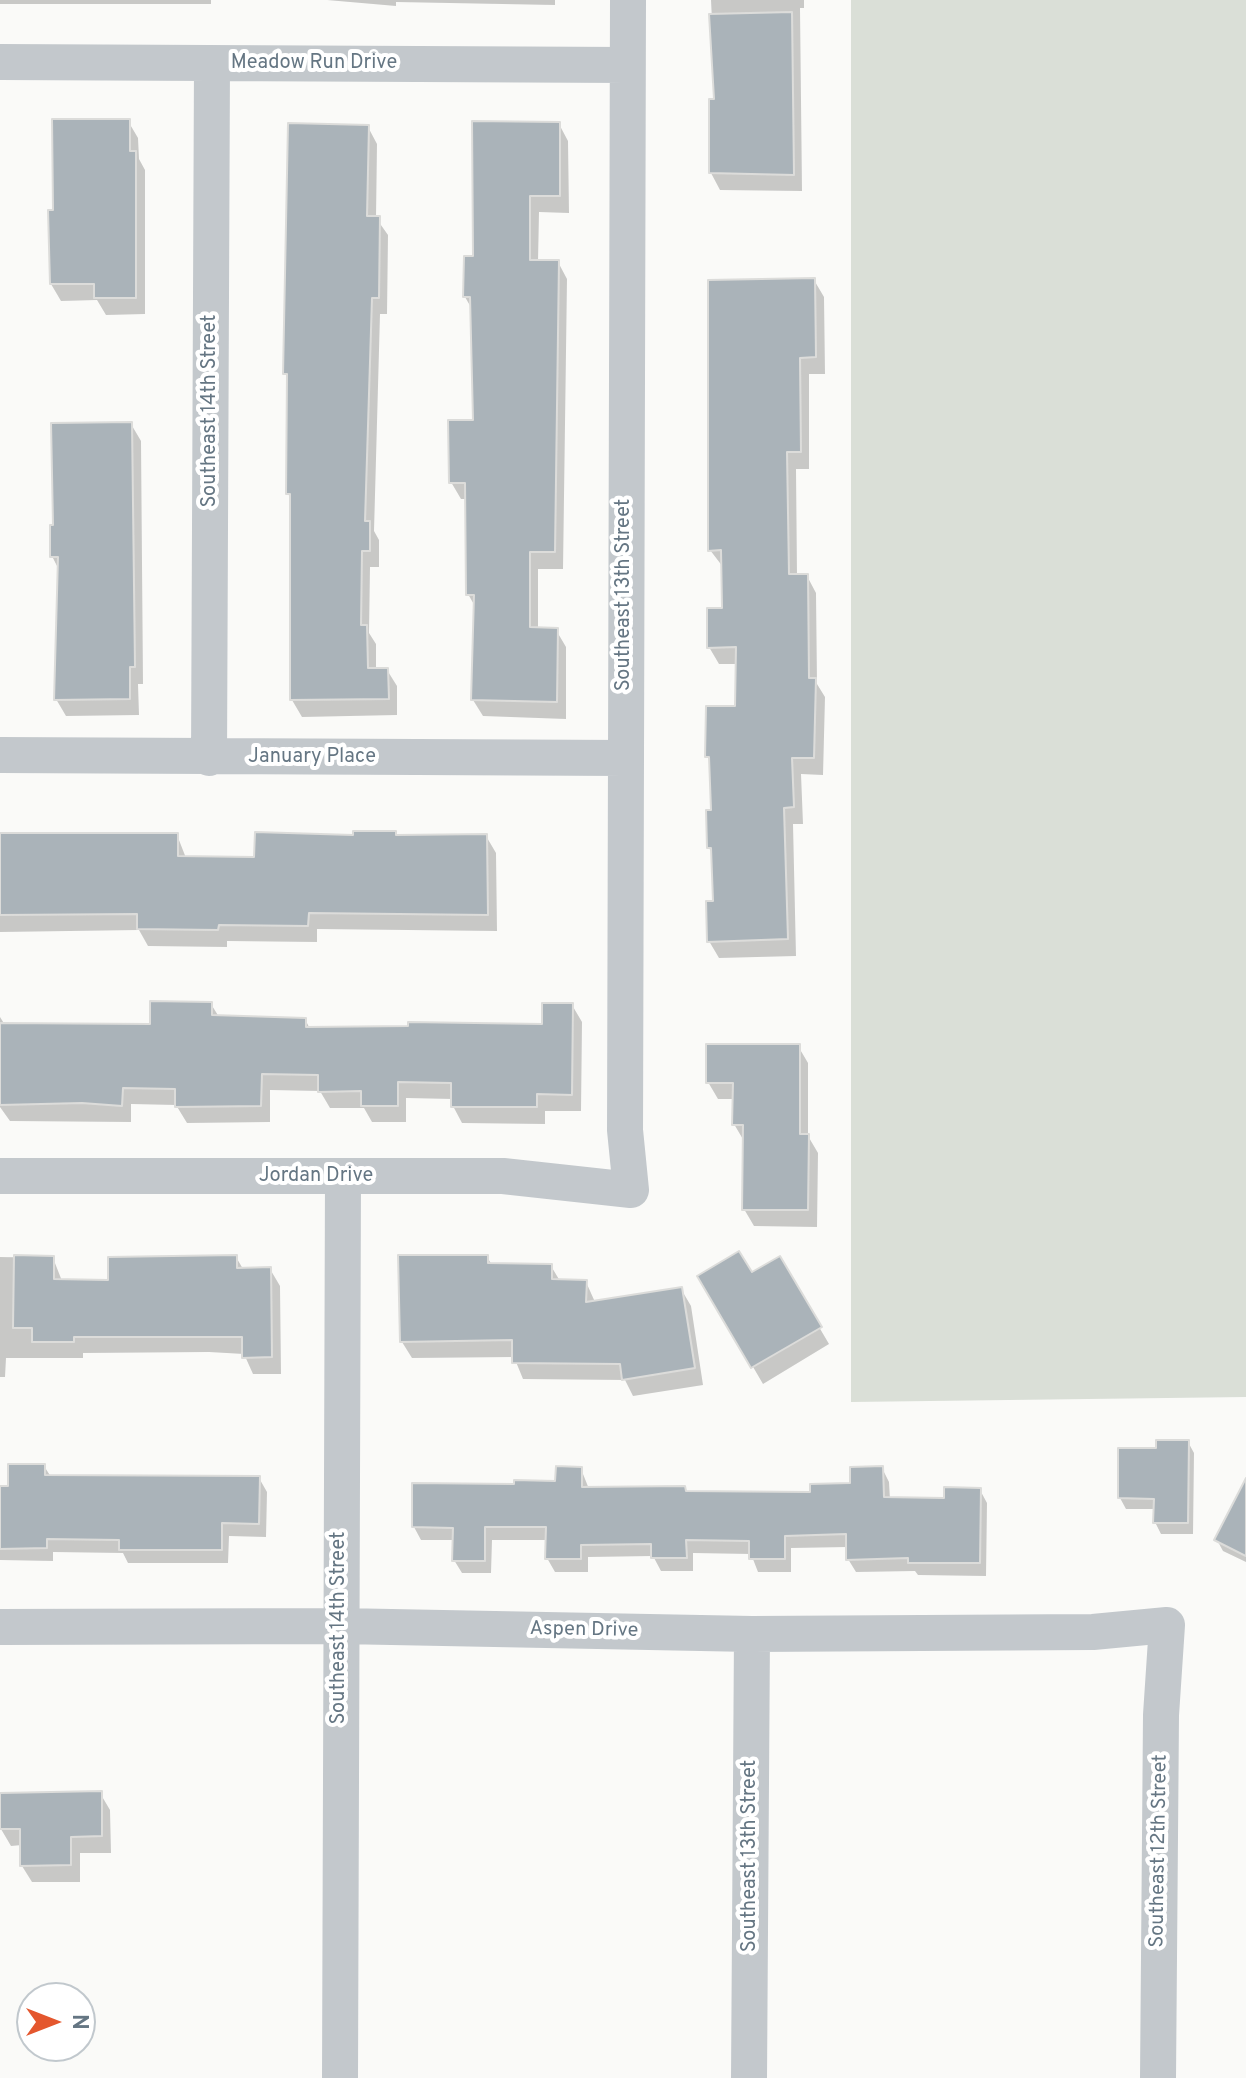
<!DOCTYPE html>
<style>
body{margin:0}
#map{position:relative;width:1246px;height:2078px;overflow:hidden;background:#fafaf8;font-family:Overpass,sans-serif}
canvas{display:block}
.north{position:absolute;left:16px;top:1982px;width:80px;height:80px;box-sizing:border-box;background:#fff;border:2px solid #c1c8cd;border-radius:50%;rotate:90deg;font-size:22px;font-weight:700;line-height:32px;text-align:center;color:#657683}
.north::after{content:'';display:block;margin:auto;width:28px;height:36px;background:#e4572e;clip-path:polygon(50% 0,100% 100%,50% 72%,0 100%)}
</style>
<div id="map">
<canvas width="1246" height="2078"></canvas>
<div class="north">N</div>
</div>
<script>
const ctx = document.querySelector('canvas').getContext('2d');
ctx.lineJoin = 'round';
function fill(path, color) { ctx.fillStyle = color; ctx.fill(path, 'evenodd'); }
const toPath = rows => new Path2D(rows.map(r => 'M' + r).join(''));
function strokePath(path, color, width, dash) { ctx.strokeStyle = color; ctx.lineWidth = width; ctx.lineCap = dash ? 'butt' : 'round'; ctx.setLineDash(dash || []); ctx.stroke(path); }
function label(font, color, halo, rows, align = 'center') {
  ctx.font = font + ' Overpass,sans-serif'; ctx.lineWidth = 8; ctx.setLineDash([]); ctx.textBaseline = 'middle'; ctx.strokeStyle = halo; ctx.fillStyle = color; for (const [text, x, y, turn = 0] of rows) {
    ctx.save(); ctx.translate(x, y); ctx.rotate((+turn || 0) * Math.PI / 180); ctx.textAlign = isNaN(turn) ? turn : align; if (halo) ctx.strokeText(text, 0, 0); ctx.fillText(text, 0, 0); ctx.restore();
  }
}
const green = toPath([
 [851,0,1246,0,1246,1397,851,1402]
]);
const shadow = toPath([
 [0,0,211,0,211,4,0,4],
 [327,0,555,0,555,5,396,2,396,6],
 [711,0,804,0,804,8,800,8,802,191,720,190,711,173,716,101],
 [128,121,138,138,139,159,145,170,145,314,106,315,97,300,61,301,51,284,55,212],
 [559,124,568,141,569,213,539,212,538,262,558,262,567,279,563,569,538,569,538,630,556,630,566,647,566,719,483,716,473,700,476,608,468,594,467,499,461,499,451,482,475,422,472,309,465,297,475,258],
 [368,127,377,144,376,218,388,235,387,314,380,314,374,531,379,540,379,567,370,567,369,633,376,644,376,670,387,670,397,686,397,715,302,717,292,700,292,500,288,494,289,380,285,373],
 [814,280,824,297,825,374,809,374,809,469,796,469,797,576,807,576,816,593,817,684,825,697,823,775,801,774,803,824,793,824,796,956,719,958,709,941,715,902,713,855,709,848,713,812,712,764,707,756,737,708,738,664,719,664,709,647,724,610,723,567,710,550],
 [131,424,141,441,143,684,138,684,139,715,66,716,56,699,59,570,52,556],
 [257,834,486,836,496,853,497,931,317,929,317,942,227,941,227,947,148,946,139,930,0,932,0,835,177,835,186,858,256,859],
 [211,1004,219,1017,305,1019,310,1029,544,1026,572,1005,582,1022,581,1111,545,1111,545,1124,462,1123,453,1106,453,1099,406,1098,406,1122,372,1122,364,1108,330,1108,320,1091,270,1090,270,1122,187,1123,176,1105,131,1104,131,1122,10,1121,0,1107,0,1017,5,1025,152,1026],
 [798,1046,808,1063,808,1136,818,1153,817,1227,754,1226,744,1209,744,1141,734,1124,734,1099,718,1099,708,1082],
 [0,1257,53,1258,62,1281,110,1282,236,1257,243,1269,270,1269,280,1286,281,1374,253,1374,244,1354,209,1352,83,1353,83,1358,6,1358,5,1377,0,1377],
 [487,1257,492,1265,551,1266,560,1281,586,1282,595,1302,681,1289,691,1306,703,1385,633,1396,625,1380,523,1379,514,1357,412,1358,402,1342],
 [779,1259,829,1344,763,1384,700,1276,751,1275],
 [1188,1442,1194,1453,1193,1534,1161,1534,1155,1522,1155,1509,1126,1509,1120,1498,1158,1450],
 [44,1466,51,1477,259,1478,267,1492,266,1537,229,1536,228,1563,128,1563,123,1553,53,1552,53,1561,0,1560,0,1488,10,1488],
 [882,1468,889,1482,890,1500,946,1500,980,1490,987,1503,986,1576,918,1575,915,1571,856,1572,848,1559,848,1547,791,1548,791,1572,758,1572,751,1554,693,1553,693,1571,661,1571,653,1556,588,1557,588,1572,555,1572,547,1558,547,1540,492,1540,491,1573,462,1573,454,1560,455,1540,421,1540,414,1527,516,1486,557,1483,581,1469,589,1489,684,1488,687,1493,812,1494,852,1485],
 [1246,1482,1246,1562,1223,1551,1217,1540],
 [100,1793,110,1810,111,1853,80,1853,80,1882,32,1882,22,1866,22,1845,11,1846,1,1829]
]);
const building = toPath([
 [792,12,794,175,709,173,709,99,714,99,709,14,792,12],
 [52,119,130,119,130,151,136,151,136,298,94,298,94,284,50,284,48,210,53,210,52,119],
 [472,121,560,122,560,196,530,196,530,260,559,260,555,552,530,552,530,627,558,628,557,702,471,700,474,595,466,595,465,483,449,483,448,420,473,420,470,297,463,297,464,256,473,256,472,121],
 [288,123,369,125,367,216,380,216,379,298,372,298,365,521,370,521,370,551,362,551,361,625,367,625,368,668,388,668,389,699,290,700,290,494,286,494,287,374,283,374,288,123],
 [815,278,816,357,800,358,801,452,787,452,789,574,808,574,809,678,816,678,814,758,792,758,794,807,784,808,788,939,707,942,706,901,713,901,711,848,707,848,706,810,711,810,709,757,705,757,706,706,735,706,736,647,707,648,707,608,722,608,721,550,708,551,708,280,815,278],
 [132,422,135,667,130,667,130,699,54,700,58,557,50,557,50,525,53,525,51,423,132,422],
 [353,831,396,831,396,835,487,834,488,915,309,913,308,926,219,925,218,930,137,929,137,914,0,915,0,833,178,833,178,856,254,857,255,832,353,835,353,831],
 [150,1001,212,1002,212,1015,306,1018,306,1027,408,1026,408,1022,542,1024,542,1003,573,1003,572,1095,537,1094,537,1107,451,1107,451,1083,398,1082,398,1106,361,1106,361,1091,318,1092,318,1075,262,1074,261,1106,175,1107,175,1089,123,1088,122,1106,82,1103,0,1105,0,1023,150,1024,150,1001],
 [706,1044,800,1044,800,1134,809,1134,808,1210,742,1210,743,1125,732,1125,733,1083,706,1083,706,1044],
 [739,1251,752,1272,780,1256,822,1327,751,1368,697,1276,739,1251],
 [14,1255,54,1256,54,1279,108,1280,108,1257,237,1255,237,1268,271,1267,272,1357,242,1358,242,1337,74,1337,74,1342,32,1342,32,1328,13,1328,14,1255],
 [398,1255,488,1255,488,1263,552,1264,552,1279,587,1280,586,1302,682,1287,695,1368,622,1380,620,1364,512,1363,512,1340,400,1342,398,1255],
 [1156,1440,1189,1440,1188,1523,1153,1523,1154,1499,1118,1498,1118,1448,1156,1448,1156,1440],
 [8,1464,45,1464,45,1475,260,1476,259,1524,222,1523,222,1550,119,1550,119,1540,47,1539,47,1548,0,1549,0,1486,8,1486,8,1464],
 [556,1466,582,1467,582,1487,685,1486,686,1491,810,1492,810,1484,850,1483,850,1467,883,1466,884,1497,944,1498,944,1487,981,1488,980,1563,908,1563,908,1558,846,1560,846,1534,785,1536,785,1559,749,1559,749,1541,686,1540,687,1558,651,1558,651,1544,581,1545,581,1559,545,1559,546,1527,485,1527,485,1561,452,1561,453,1528,412,1527,412,1483,514,1484,514,1480,555,1481,556,1466],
 [1246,1478,1246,1556,1214,1540,1246,1478],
 [102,1791,102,1836,71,1837,71,1865,20,1866,20,1829,0,1829,0,1793,102,1791]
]);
const minor = toPath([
 [0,62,627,65],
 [0,755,625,758],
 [209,758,212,64],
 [0,1176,503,1176,631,1190,625,1130,628,0],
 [0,1627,340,1626,752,1634,1093,1632,1167,1625,1161,1715,1158,2078],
 [340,2078,343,1178],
 [749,2078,752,1634]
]);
const streetNames = [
 ["Meadow Run Drive",314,64],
 ["Southeast 14th Street",211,411,-90],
 ["Southeast 13th Street",625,595,-90],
 ["January Place",312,758],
 ["Jordan Drive",316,1177],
 ["Southeast 14th Street",340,1628,-90],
 ["Aspen Drive",584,1631,1],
 ["Southeast 12th Street",1160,1851,-89],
 ["Southeast 13th Street",751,1856,-90]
];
fill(green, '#dadfd7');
fill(shadow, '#0003');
fill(building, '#aab3b9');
strokePath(building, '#dcdcda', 2);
strokePath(minor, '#c3c8cc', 36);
label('20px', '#657683', '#fff', streetNames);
</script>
